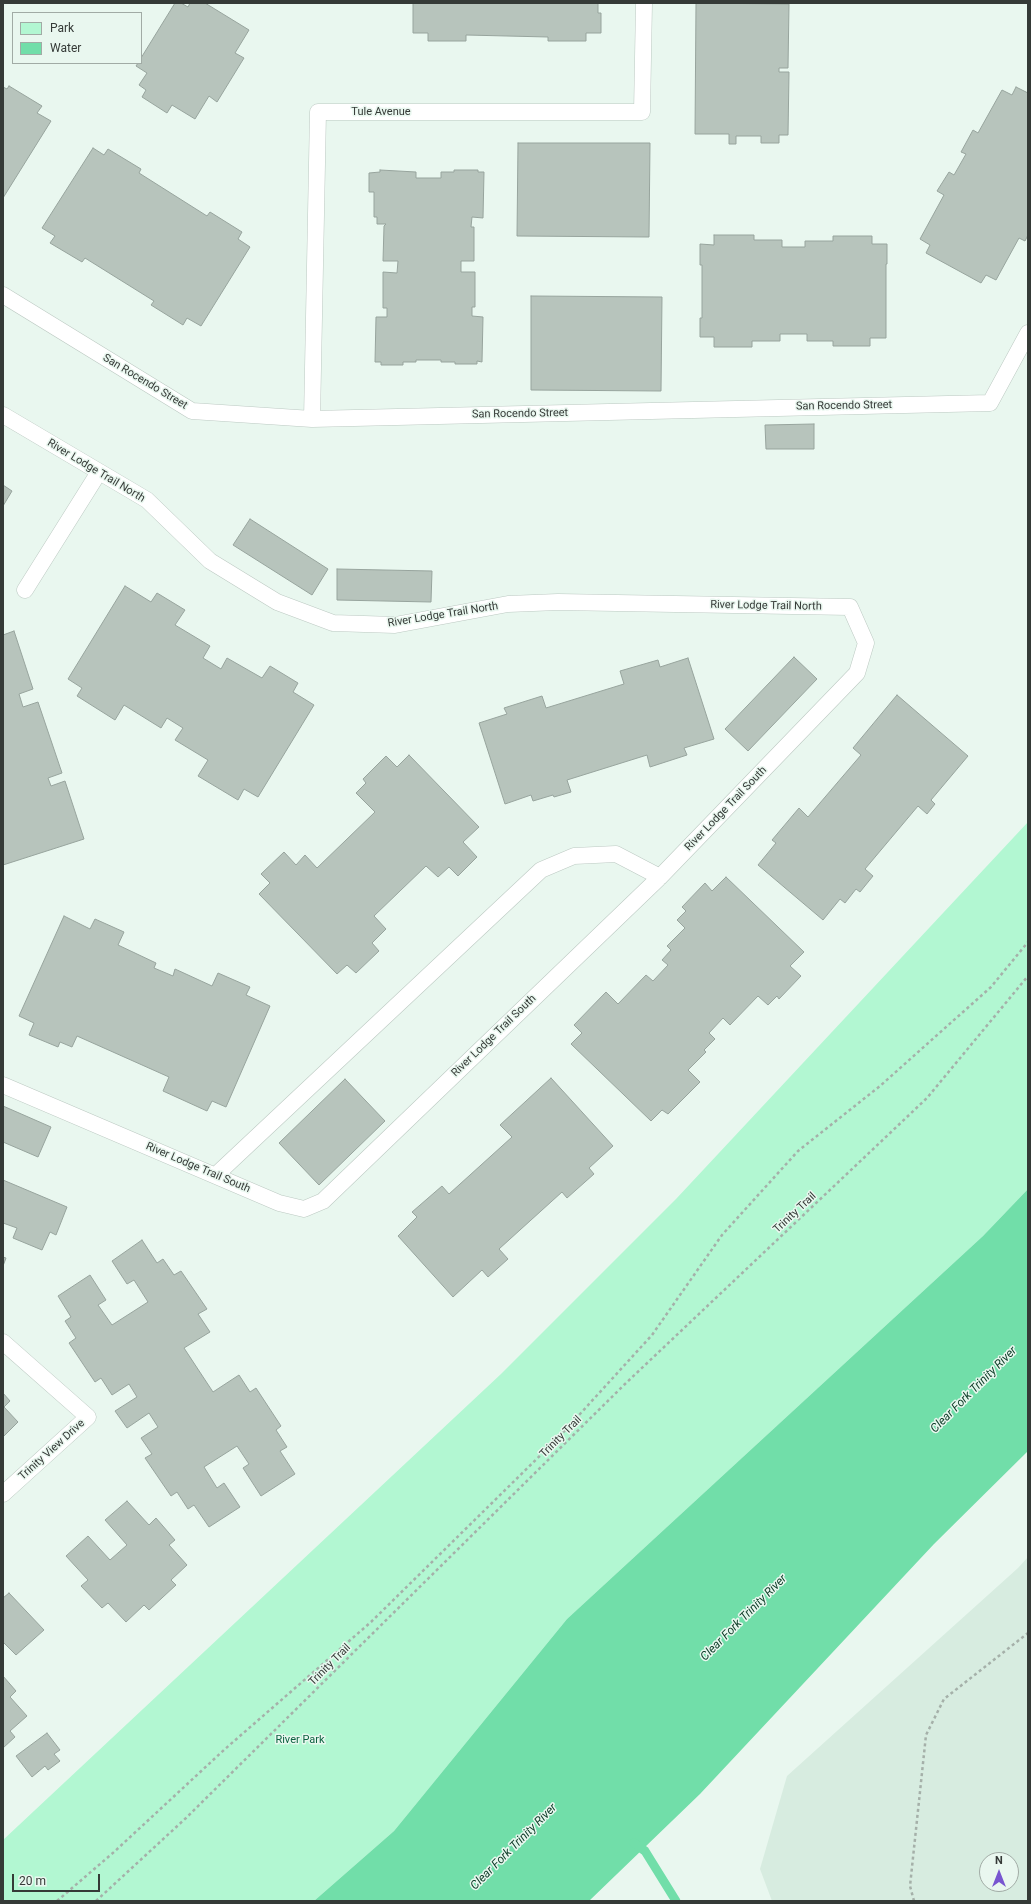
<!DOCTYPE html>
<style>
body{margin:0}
#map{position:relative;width:1031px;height:1904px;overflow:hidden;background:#e9f7ef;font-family:Roboto,sans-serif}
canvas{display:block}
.frame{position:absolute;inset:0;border:4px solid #353a37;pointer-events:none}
.legend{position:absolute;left:12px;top:12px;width:130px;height:52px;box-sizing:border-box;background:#e9f7ef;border:1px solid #a1aba5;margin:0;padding:5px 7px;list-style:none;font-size:12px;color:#353a37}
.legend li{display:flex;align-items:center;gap:8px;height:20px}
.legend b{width:20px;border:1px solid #a1aba5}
.north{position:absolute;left:979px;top:1852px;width:40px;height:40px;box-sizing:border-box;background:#e9f7ef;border:1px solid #a1aba5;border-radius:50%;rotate:0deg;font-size:11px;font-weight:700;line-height:16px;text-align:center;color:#353a37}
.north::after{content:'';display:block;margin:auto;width:14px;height:18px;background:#7856d0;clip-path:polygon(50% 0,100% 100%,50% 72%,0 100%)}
.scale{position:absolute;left:12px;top:1874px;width:88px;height:18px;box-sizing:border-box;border:2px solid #353a37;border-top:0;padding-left:5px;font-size:12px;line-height:14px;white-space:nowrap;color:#353a37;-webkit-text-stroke:3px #e9f7ef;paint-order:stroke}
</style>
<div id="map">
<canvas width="1031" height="1904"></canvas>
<div class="frame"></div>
<ul class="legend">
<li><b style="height:11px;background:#b2f7d2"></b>Park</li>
<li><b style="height:11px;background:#71dea9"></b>Water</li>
</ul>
<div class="north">N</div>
<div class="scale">20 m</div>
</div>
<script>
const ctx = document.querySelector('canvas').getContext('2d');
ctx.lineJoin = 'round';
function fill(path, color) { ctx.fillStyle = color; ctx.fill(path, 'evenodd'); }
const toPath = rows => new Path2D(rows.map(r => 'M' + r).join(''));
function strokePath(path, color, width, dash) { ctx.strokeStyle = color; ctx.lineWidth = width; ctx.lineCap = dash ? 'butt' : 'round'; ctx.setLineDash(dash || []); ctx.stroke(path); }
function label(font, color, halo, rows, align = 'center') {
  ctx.font = font + ' Roboto,sans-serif'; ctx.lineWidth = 3; ctx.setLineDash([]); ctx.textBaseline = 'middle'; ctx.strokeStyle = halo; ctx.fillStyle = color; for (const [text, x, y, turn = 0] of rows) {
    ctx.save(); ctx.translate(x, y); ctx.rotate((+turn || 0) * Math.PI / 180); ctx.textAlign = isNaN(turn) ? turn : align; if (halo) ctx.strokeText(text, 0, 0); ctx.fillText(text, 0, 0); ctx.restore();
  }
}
const built = toPath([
 [1028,1557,1028,1901,772,1901,760,1869,787,1776,1018,1568],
 [987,1860,1011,1860,1011,1884,987,1884]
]);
const green = toPath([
 [1028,822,1028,1189,983,1236,567,1619,394,1831,314,1901,3,1901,3,1840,501,1374,676,1199]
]);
const water = toPath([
 [1028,1189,1028,1451,934,1544,700,1794,589,1901,314,1901,394,1831,567,1619,983,1236]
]);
const stream = toPath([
 [634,1843,645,1851,676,1901]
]);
const building = toPath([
 [175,3,181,3,188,7,190,3,205,3,249,30,235,53,244,58,217,102,209,96,195,119,172,105,167,113,142,97,146,90,139,85,147,73,136,66,138,63,141,63,141,58,175,3],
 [413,3,598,3,598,13,601,13,601,33,586,33,586,41,548,41,548,37,466,35,466,41,428,41,428,33,413,33,413,3],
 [696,3,789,4,788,68,779,68,779,72,789,72,788,135,779,135,779,143,761,143,761,136,736,136,736,144,729,144,729,134,695,134,696,3],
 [9,86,42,106,37,113,51,121,3,198,3,87,7,89,9,86],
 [1016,87,1028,93,1028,235,1025,241,1019,238,996,280,986,275,981,283,926,253,930,245,920,239,944,195,937,191,949,172,954,175,966,154,961,152,973,130,978,133,1002,90,1012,95,1016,87],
 [518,143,650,143,649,237,517,236,518,143],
 [93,148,104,155,108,149,141,169,139,173,207,216,210,212,242,232,238,239,250,247,201,326,187,318,183,325,151,305,154,301,85,258,82,262,50,243,55,236,42,228,93,148],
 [380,170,416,172,416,178,441,178,441,172,454,172,454,170,478,170,478,172,484,172,483,218,472,217,471,227,474,227,474,261,461,261,461,272,475,272,475,307,472,307,472,316,483,317,482,362,477,361,477,364,455,364,455,362,441,362,441,360,416,360,416,362,403,362,403,365,381,365,381,362,375,362,376,317,387,317,387,308,383,308,383,272,397,273,398,261,383,261,384,226,386,224,377,224,377,217,374,217,374,192,369,192,369,173,380,172,380,170],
 [714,235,754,235,754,240,782,240,782,247,805,247,805,241,833,241,833,236,872,236,872,244,887,244,887,264,886,264,886,338,870,338,870,346,833,346,833,341,807,341,807,334,780,334,780,341,752,341,752,347,714,347,714,337,700,337,700,318,702,318,702,265,700,265,700,244,714,245,714,235],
 [531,296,662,297,661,391,531,390,531,296],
 [814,424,814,449,766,449,765,425,814,424],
 [3,485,12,491,3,506,3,485],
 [250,519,328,569,312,595,233,545,250,519],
 [337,569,432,571,431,602,337,600,337,569],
 [125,586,151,602,157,593,185,610,175,625,210,646,203,658,221,669,227,658,262,678,270,666,298,683,293,692,314,705,258,797,244,789,238,800,198,776,208,760,175,740,183,728,167,718,161,728,124,705,115,720,77,696,82,688,68,679,125,586],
 [14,631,33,689,19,694,23,707,38,702,62,773,48,778,51,786,65,781,84,839,3,865,3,635,14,631],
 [794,657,817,679,748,751,725,729,794,657],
 [688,658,714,739,684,748,687,755,650,767,647,755,567,780,571,792,554,797,553,795,533,801,531,795,505,804,479,723,507,714,504,708,542,696,546,708,624,684,620,671,658,660,660,667,688,658],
 [897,695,968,756,931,800,935,804,927,814,918,806,865,869,873,876,860,892,856,889,845,903,840,899,823,920,758,865,776,843,772,840,799,808,808,817,861,755,853,748,897,695],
 [409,755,479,827,463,842,477,857,458,876,449,867,438,877,426,866,374,916,386,929,372,943,379,951,356,973,347,965,337,974,259,894,270,883,261,874,284,852,296,865,305,855,317,868,375,812,356,793,366,783,363,779,386,756,397,767,409,755],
 [726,877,804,952,790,966,801,976,779,999,777,996,768,1005,758,996,730,1025,723,1018,709,1033,715,1039,704,1050,706,1052,688,1070,700,1082,668,1114,662,1110,651,1121,571,1044,582,1033,574,1025,606,992,618,1004,646,975,653,981,668,965,662,960,671,950,667,946,685,928,677,920,686,911,682,907,705,883,712,891,726,877],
 [64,916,90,929,95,919,124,932,118,945,156,963,154,968,173,976,175,969,212,986,218,973,250,987,246,995,270,1006,226,1107,212,1101,207,1111,163,1091,169,1077,77,1036,72,1047,60,1042,58,1047,29,1035,34,1023,19,1016,64,916],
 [551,1078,613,1146,589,1168,594,1174,567,1198,562,1192,499,1249,508,1259,488,1277,482,1270,453,1297,398,1236,417,1217,412,1212,442,1186,449,1194,512,1137,500,1125,551,1078],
 [345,1079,385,1121,319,1185,279,1143,345,1079],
 [3,1106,51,1127,38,1157,3,1142,3,1106],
 [3,1180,67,1207,56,1235,50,1232,42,1250,13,1238,17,1228,3,1223,3,1180],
 [142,1240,157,1263,163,1259,174,1275,181,1271,207,1309,198,1314,210,1332,184,1348,213,1392,239,1375,250,1392,256,1388,281,1426,276,1430,287,1447,280,1451,295,1474,261,1496,243,1468,249,1464,237,1446,204,1467,217,1488,224,1483,240,1507,209,1527,194,1505,188,1509,177,1492,171,1496,145,1458,152,1454,141,1438,158,1427,149,1413,127,1428,115,1411,137,1397,129,1384,112,1395,101,1378,95,1382,69,1343,76,1338,65,1321,71,1317,58,1296,90,1275,106,1300,98,1305,112,1325,148,1302,134,1280,127,1284,112,1261,142,1240],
 [3,1257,6,1258,3,1266,3,1257],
 [3,1393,10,1401,4,1407,18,1422,3,1437,3,1393],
 [127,1501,149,1525,156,1518,175,1540,169,1545,187,1565,171,1580,176,1585,149,1610,144,1605,126,1622,108,1603,102,1608,81,1586,88,1580,66,1556,88,1536,110,1560,127,1545,105,1520,127,1501],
 [9,1593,44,1630,16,1655,3,1642,3,1598,9,1593],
 [3,1676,16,1691,10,1697,27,1716,10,1731,15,1737,3,1748,3,1676],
 [47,1733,60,1750,54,1754,60,1761,48,1770,45,1766,32,1777,16,1756,47,1733]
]);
const path = toPath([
 [57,1901,114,1852,225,1749,371,1622,559,1437,652,1335,722,1235,798,1151,880,1086,991,987,1028,942],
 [96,1901,186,1818,625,1384,927,1098,1028,976],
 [914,1901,910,1886,926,1735,944,1699,1028,1633]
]);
const lane = toPath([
 [3,295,192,411,312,419,990,403,1028,333],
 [3,415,147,500,210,561,277,602,333,623,395,625,508,604,558,602,850,607,866,643,857,673,660,877,323,1201,304,1209,279,1203,3,1085],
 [312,419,318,112,642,112,644,3],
 [25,590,99,472],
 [216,1175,541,870,574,856,616,854,660,877],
 [3,1342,88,1417,3,1494]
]);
const streetNames = [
 ["Tule Avenue",381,112],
 ["San Rocendo Street",145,382,31],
 ["San Rocendo Street",844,406,-1],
 ["San Rocendo Street",520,414,-1],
 ["River Lodge Trail North",96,471,31],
 ["River Lodge Trail North",766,606,1],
 ["River Lodge Trail North",443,615,-9],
 ["River Lodge Trail South",726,809,-46],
 ["River Lodge Trail South",494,1036,-44],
 ["River Lodge Trail South",198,1168,23],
 ["Trinity Trail",795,1213,-43],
 ["Trinity Trail",561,1437,-45],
 ["Trinity View Drive",52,1450,-42],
 ["Trinity Trail",330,1665,-45]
];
const parkNames = [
 ["River Park",300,1740]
];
const waterNames = [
 ["Clear Fork Trinity River",974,1390,-45],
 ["Clear Fork Trinity River",744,1618,-45],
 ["Clear Fork Trinity River",514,1847,-45]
];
fill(built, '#d7ece0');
fill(green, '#b2f7d2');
fill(water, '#71dea9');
strokePath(stream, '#71dea9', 9);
fill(building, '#b7c4bc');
strokePath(building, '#97a49d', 1);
strokePath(lane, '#bcc9c2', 17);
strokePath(path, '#a5b0a9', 2.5, [3, 3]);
strokePath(lane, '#fff', 16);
label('11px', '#353a37', '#e9f7ef', streetNames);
label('11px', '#0d6241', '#e9f7ef', parkNames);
label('italic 12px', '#12402c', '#e9f7ef', waterNames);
</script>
